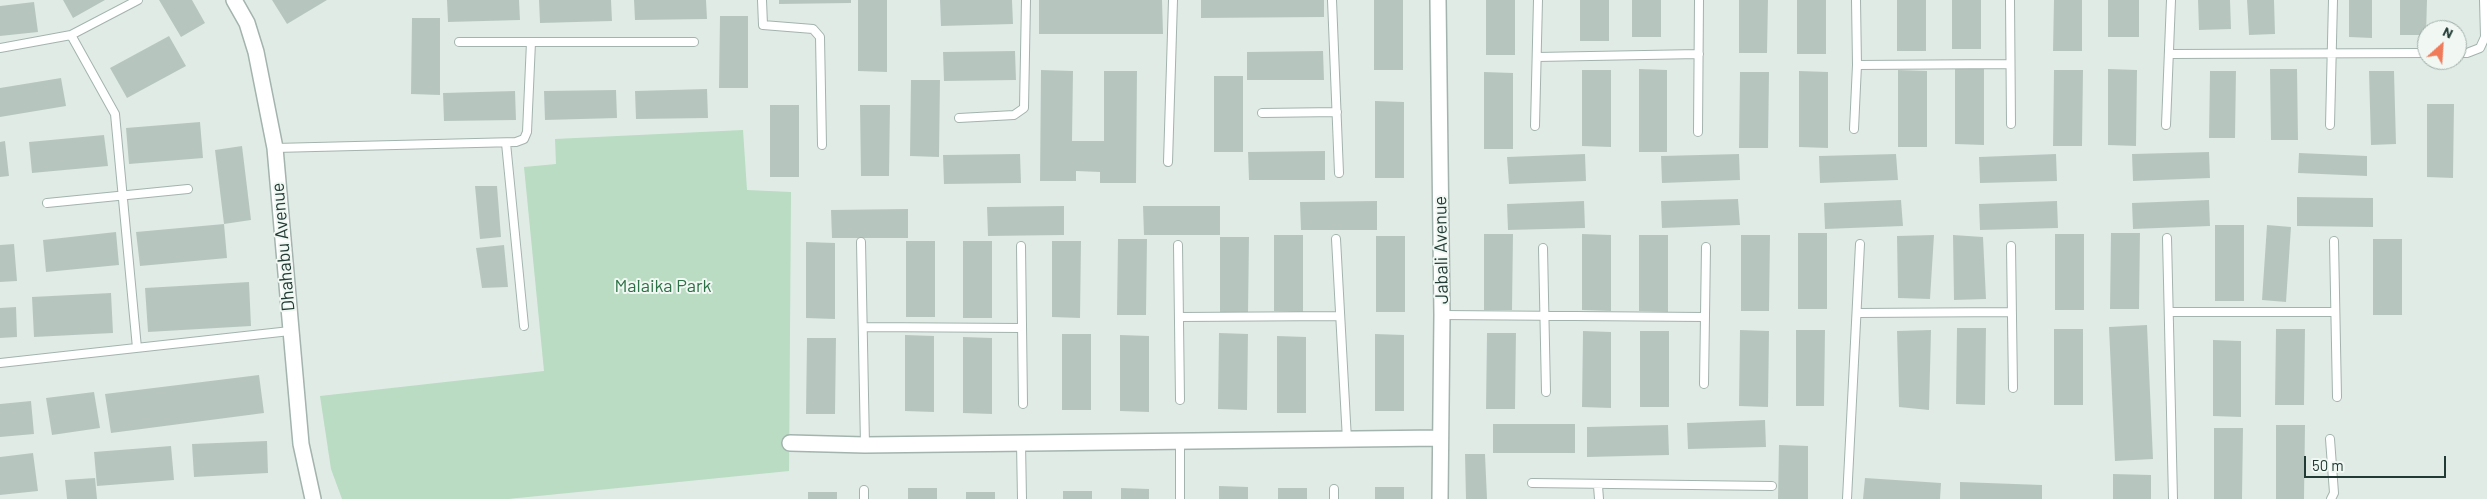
<!DOCTYPE html>
<style>
body{margin:0}
#map{position:relative;width:2487px;height:499px;overflow:hidden;background:#e0ebe6;font-family:Barlow,sans-serif}
canvas{display:block}
.north{position:absolute;left:2417px;top:20px;width:50px;height:50px;box-sizing:border-box;background:#f1f8f4;border:1px solid #9eaca7;border-radius:50%;rotate:26deg;font-size:14px;font-weight:700;line-height:20px;text-align:center;color:#213b34}
.north::after{content:'';display:block;margin:auto;width:18px;height:22px;background:#f07b5a;clip-path:polygon(50% 0,100% 100%,50% 72%,0 100%)}
.scale{position:absolute;left:2304px;top:456px;width:142px;height:22px;box-sizing:border-box;border:2px solid #213b34;border-top:0;padding-left:6px;font-size:15px;line-height:18px;white-space:nowrap;color:#213b34;-webkit-text-stroke:4px #f1f8f4;paint-order:stroke}
</style>
<div id="map">
<canvas width="2487" height="499"></canvas>
<div class="north">N</div>
<div class="scale">50 m</div>
</div>
<script>
const ctx = document.querySelector('canvas').getContext('2d');
ctx.lineJoin = 'round';
function fill(path, color) { ctx.fillStyle = color; ctx.fill(path, 'evenodd'); }
const toPath = rows => new Path2D(rows.map(r => 'M' + r).join(''));
function strokePath(path, color, width, dash) { ctx.strokeStyle = color; ctx.lineWidth = width; ctx.lineCap = dash ? 'butt' : 'round'; ctx.setLineDash(dash || []); ctx.stroke(path); }
function label(font, color, halo, rows, align = 'center') {
  ctx.font = font + ' Barlow,sans-serif'; ctx.lineWidth = 4; ctx.setLineDash([]); ctx.textBaseline = 'middle'; ctx.strokeStyle = halo; ctx.fillStyle = color; for (const [text, x, y, turn = 0] of rows) {
    ctx.save(); ctx.translate(x, y); ctx.rotate((+turn || 0) * Math.PI / 180); ctx.textAlign = isNaN(turn) ? turn : align; if (halo) ctx.strokeText(text, 0, 0); ctx.fillText(text, 0, 0); ctx.restore();
  }
}
const green = toPath([
 [743,130,747,190,791,192,789,471,508,499,342,499,331,469,320,396,544,371,524,167,556,164,555,139]
]);
const building = toPath([
 [63,0,105,0,73,18],
 [159,0,192,0,205,23,181,37],
 [272,0,327,0,287,24],
 [447,0,519,0,520,20,448,22],
 [539,0,611,0,612,21,540,23],
 [634,0,706,0,707,19,635,20],
 [779,0,851,0,851,3,779,4],
 [858,0,887,0,887,72,858,71],
 [940,0,1012,0,1013,24,941,26],
 [1039,0,1162,0,1163,34,1039,34],
 [1201,0,1324,0,1324,17,1201,18],
 [1374,0,1403,0,1403,70,1374,70],
 [1486,0,1515,0,1515,55,1486,55],
 [1580,0,1609,0,1609,41,1580,41],
 [1632,0,1661,0,1661,37,1632,37],
 [1739,0,1768,0,1767,53,1739,53],
 [1797,0,1826,0,1826,54,1797,54],
 [1897,0,1926,0,1926,51,1897,51],
 [1952,0,1981,0,1981,49,1952,49],
 [2054,0,2082,0,2082,51,2053,51],
 [2108,0,2139,0,2139,37,2108,37],
 [2198,0,2230,0,2231,29,2199,30],
 [2247,0,2274,0,2275,34,2249,35],
 [2349,0,2372,0,2372,38,2349,37],
 [2400,0,2427,0,2426,35,2400,35],
 [34,2,38,32,0,36,0,6],
 [720,16,748,16,748,88,719,88],
 [412,18,440,18,440,95,411,94],
 [169,36,186,66,127,98,110,68],
 [1015,51,1016,80,944,81,943,52],
 [1323,51,1324,80,1247,80,1247,52],
 [1955,68,1984,68,1984,145,1955,144],
 [1639,69,1667,70,1667,152,1639,152],
 [2108,69,2137,70,2136,146,2108,145],
 [2270,69,2297,69,2298,140,2271,140],
 [1041,70,1073,71,1072,141,1104,141,1104,71,1137,71,1136,183,1100,183,1100,172,1076,171,1076,181,1040,181],
 [1582,70,1611,70,1611,147,1582,146],
 [1898,70,1927,71,1927,147,1898,147],
 [2054,70,2083,70,2082,146,2053,146],
 [1799,71,1828,72,1828,148,1799,147],
 [2210,71,2236,71,2235,138,2209,138],
 [2369,71,2394,71,2396,144,2371,145],
 [1484,72,1513,73,1513,149,1484,149],
 [1740,72,1769,72,1768,148,1739,148],
 [1214,76,1243,76,1243,152,1214,152],
 [61,78,66,106,0,117,0,88],
 [911,80,940,80,939,157,910,156],
 [707,89,708,118,636,119,635,91],
 [616,90,617,118,545,120,544,91],
 [515,91,516,120,444,121,443,93],
 [1375,101,1404,102,1404,178,1375,178],
 [2427,104,2454,104,2453,178,2427,177],
 [770,105,799,105,799,177,770,177],
 [860,105,890,105,889,176,861,176],
 [200,122,203,158,129,164,126,128],
 [104,135,108,166,32,173,29,142],
 [5,141,9,176,0,177,0,142],
 [242,146,251,220,224,224,227,258,140,266,136,232,224,224,215,150],
 [1325,151,1325,180,1249,180,1248,152],
 [2209,152,2210,178,2133,181,2132,154],
 [2299,153,2367,156,2367,176,2298,173],
 [1020,154,1021,183,944,184,943,155],
 [1585,154,1586,181,1509,184,1507,157],
 [1739,154,1740,180,1662,183,1661,156],
 [1896,154,1898,180,1820,183,1819,156],
 [2056,154,2057,181,1980,183,1979,157],
 [475,186,497,186,501,237,480,239],
 [2297,197,2373,198,2373,227,2297,226],
 [1738,199,1740,225,1662,228,1661,201],
 [1901,200,1903,226,1825,229,1824,203],
 [2209,200,2210,226,2133,229,2132,203],
 [1377,201,1377,230,1301,230,1300,202],
 [1584,201,1585,228,1508,230,1507,204],
 [2057,201,2058,228,1980,230,1979,204],
 [1064,206,1064,235,988,236,987,207],
 [1143,206,1220,206,1220,235,1144,235],
 [908,209,908,238,832,238,831,210],
 [2215,225,2244,225,2244,301,2215,301],
 [2267,225,2291,227,2286,302,2262,300],
 [116,232,119,265,46,272,43,240],
 [1798,233,1827,233,1827,309,1798,309],
 [2111,233,2140,233,2139,309,2110,309],
 [1484,234,1513,234,1512,310,1484,310],
 [1582,234,1611,235,1611,311,1582,310],
 [2055,234,2084,234,2084,310,2055,310],
 [1274,235,1303,235,1303,312,1274,311],
 [1639,235,1668,235,1668,312,1639,311],
 [1741,235,1770,235,1769,311,1741,311],
 [1934,235,1930,299,1898,298,1897,236],
 [1953,235,1983,237,1986,299,1954,300],
 [1376,236,1405,236,1405,312,1376,312],
 [1220,237,1249,237,1248,314,1220,313],
 [1118,239,1147,239,1146,315,1117,315],
 [2373,239,2402,239,2402,315,2373,315],
 [906,241,935,241,935,317,906,317],
 [963,241,992,241,992,318,963,318],
 [1052,241,1081,241,1080,318,1052,317],
 [806,242,835,243,835,319,806,318],
 [14,244,17,281,0,282,0,245],
 [504,245,508,287,482,288,476,248],
 [249,282,251,326,148,332,145,288],
 [111,293,113,333,34,337,32,297],
 [16,307,17,337,0,338,0,308],
 [2147,325,2153,459,2115,461,2109,327],
 [1957,328,1986,328,1985,405,1956,404],
 [2054,329,2083,329,2083,405,2054,405],
 [2276,329,2305,329,2304,405,2275,405],
 [1740,330,1769,331,1768,407,1739,406],
 [1796,330,1825,330,1824,406,1796,406],
 [1931,330,1929,410,1899,407,1897,331],
 [1583,331,1611,332,1611,408,1582,407],
 [1640,331,1669,331,1669,407,1640,407],
 [1219,333,1248,334,1247,410,1218,409],
 [1487,333,1516,333,1515,409,1486,409],
 [1062,334,1091,334,1091,410,1062,410],
 [1375,334,1404,335,1404,411,1375,411],
 [905,335,934,336,934,412,905,411],
 [1120,335,1149,336,1149,412,1120,411],
 [1277,336,1306,337,1306,413,1277,413],
 [963,337,992,338,992,414,963,413],
 [807,338,836,338,835,414,806,414],
 [2213,340,2241,341,2241,417,2213,416],
 [259,375,264,413,111,433,105,394],
 [94,392,100,428,52,435,46,398],
 [31,401,34,434,0,437,0,404],
 [1765,420,1766,447,1688,449,1687,423],
 [1493,424,1575,424,1575,453,1493,453],
 [1668,425,1669,455,1587,457,1587,427],
 [2276,425,2305,425,2304,499,2276,499],
 [2214,428,2243,428,2242,499,2214,499],
 [267,441,268,473,194,477,192,444],
 [1779,445,1808,446,1808,499,1778,499],
 [171,446,174,480,97,486,94,452],
 [33,453,38,491,0,495,0,457],
 [1465,454,1485,454,1487,499,1466,499],
 [2113,474,2151,475,2151,499,2113,499],
 [95,478,97,499,67,499,65,480],
 [1865,478,1941,483,1940,499,1863,499],
 [1960,482,2042,485,2042,499,1960,499],
 [1219,486,1248,487,1248,499,1219,499],
 [1375,487,1404,487,1404,499,1375,499],
 [908,488,937,488,937,499,908,499],
 [1121,488,1149,489,1149,499,1121,499],
 [1278,488,1307,488,1307,499,1278,499],
 [1063,491,1092,491,1092,499,1063,499],
 [808,492,837,492,837,499,808,499],
 [966,492,995,492,995,499,966,499]
]);
const lane = toPath([
 [762,0,763,25,813,29,820,37,822,145],
 [1332,0,1339,173],
 [2010,0,2011,124],
 [71,35,115,114,137,348],
 [459,42,694,42],
 [0,48,71,35,138,0],
 [2457,53,2467,53,2480,48,2485,37,2484,0],
 [2169,54,2427,53],
 [1537,57,1699,54],
 [1857,65,2009,64],
 [1262,113,1337,112],
 [959,118,1014,115,1024,108,1026,0],
 [2166,125,2171,0],
 [2330,125,2333,0],
 [1535,126,1538,0],
 [1854,129,1857,65,1856,0],
 [1698,132,1699,0],
 [506,143,524,326],
 [275,148,516,142,524,139,527,132,531,42],
 [1168,162,1173,0],
 [47,203,188,189],
 [2167,238,2173,499],
 [1336,239,1347,440],
 [2334,241,2337,397],
 [861,242,865,445],
 [1178,245,1180,400],
 [1021,246,1023,404],
 [2011,246,2013,388],
 [1543,248,1546,392],
 [2169,312,2335,312],
 [1858,313,2011,312],
 [1442,315,1705,317],
 [1179,317,1340,316],
 [863,327,1022,328],
 [0,363,290,331],
 [1704,384,1706,247],
 [2330,439,2334,493,2331,499],
 [1180,442,1180,499],
 [1021,443,1022,499],
 [1532,483,1772,486],
 [1598,486,1599,499],
 [864,499,864,490],
 [1334,499,1334,489],
 [1847,499,1860,244]
]);
const street = toPath([
 [234,0,247,23,256,52,275,148,301,444,313,499],
 [1438,0,1442,315,1440,499],
 [790,443,865,445,1439,438]
]);
const streetNames = [
 ["Dhahabu Avenue",283,247,-95],
 ["Jabali Avenue",1441,250,-91]
];
const parkNames = [
 ["Malaika Park",663,286]
];
fill(green, '#b9dcc2');
fill(building, '#b6c6bf');
strokePath(lane, '#a3b3ad', 10);
strokePath(street, '#a3b3ad', 18);
strokePath(lane, '#fff', 8);
strokePath(street, '#fff', 15);
label('18px', '#213b34', '#f1f8f4', streetNames);
label('18px', '#2c7145', '#f1f8f4', parkNames);
</script>
